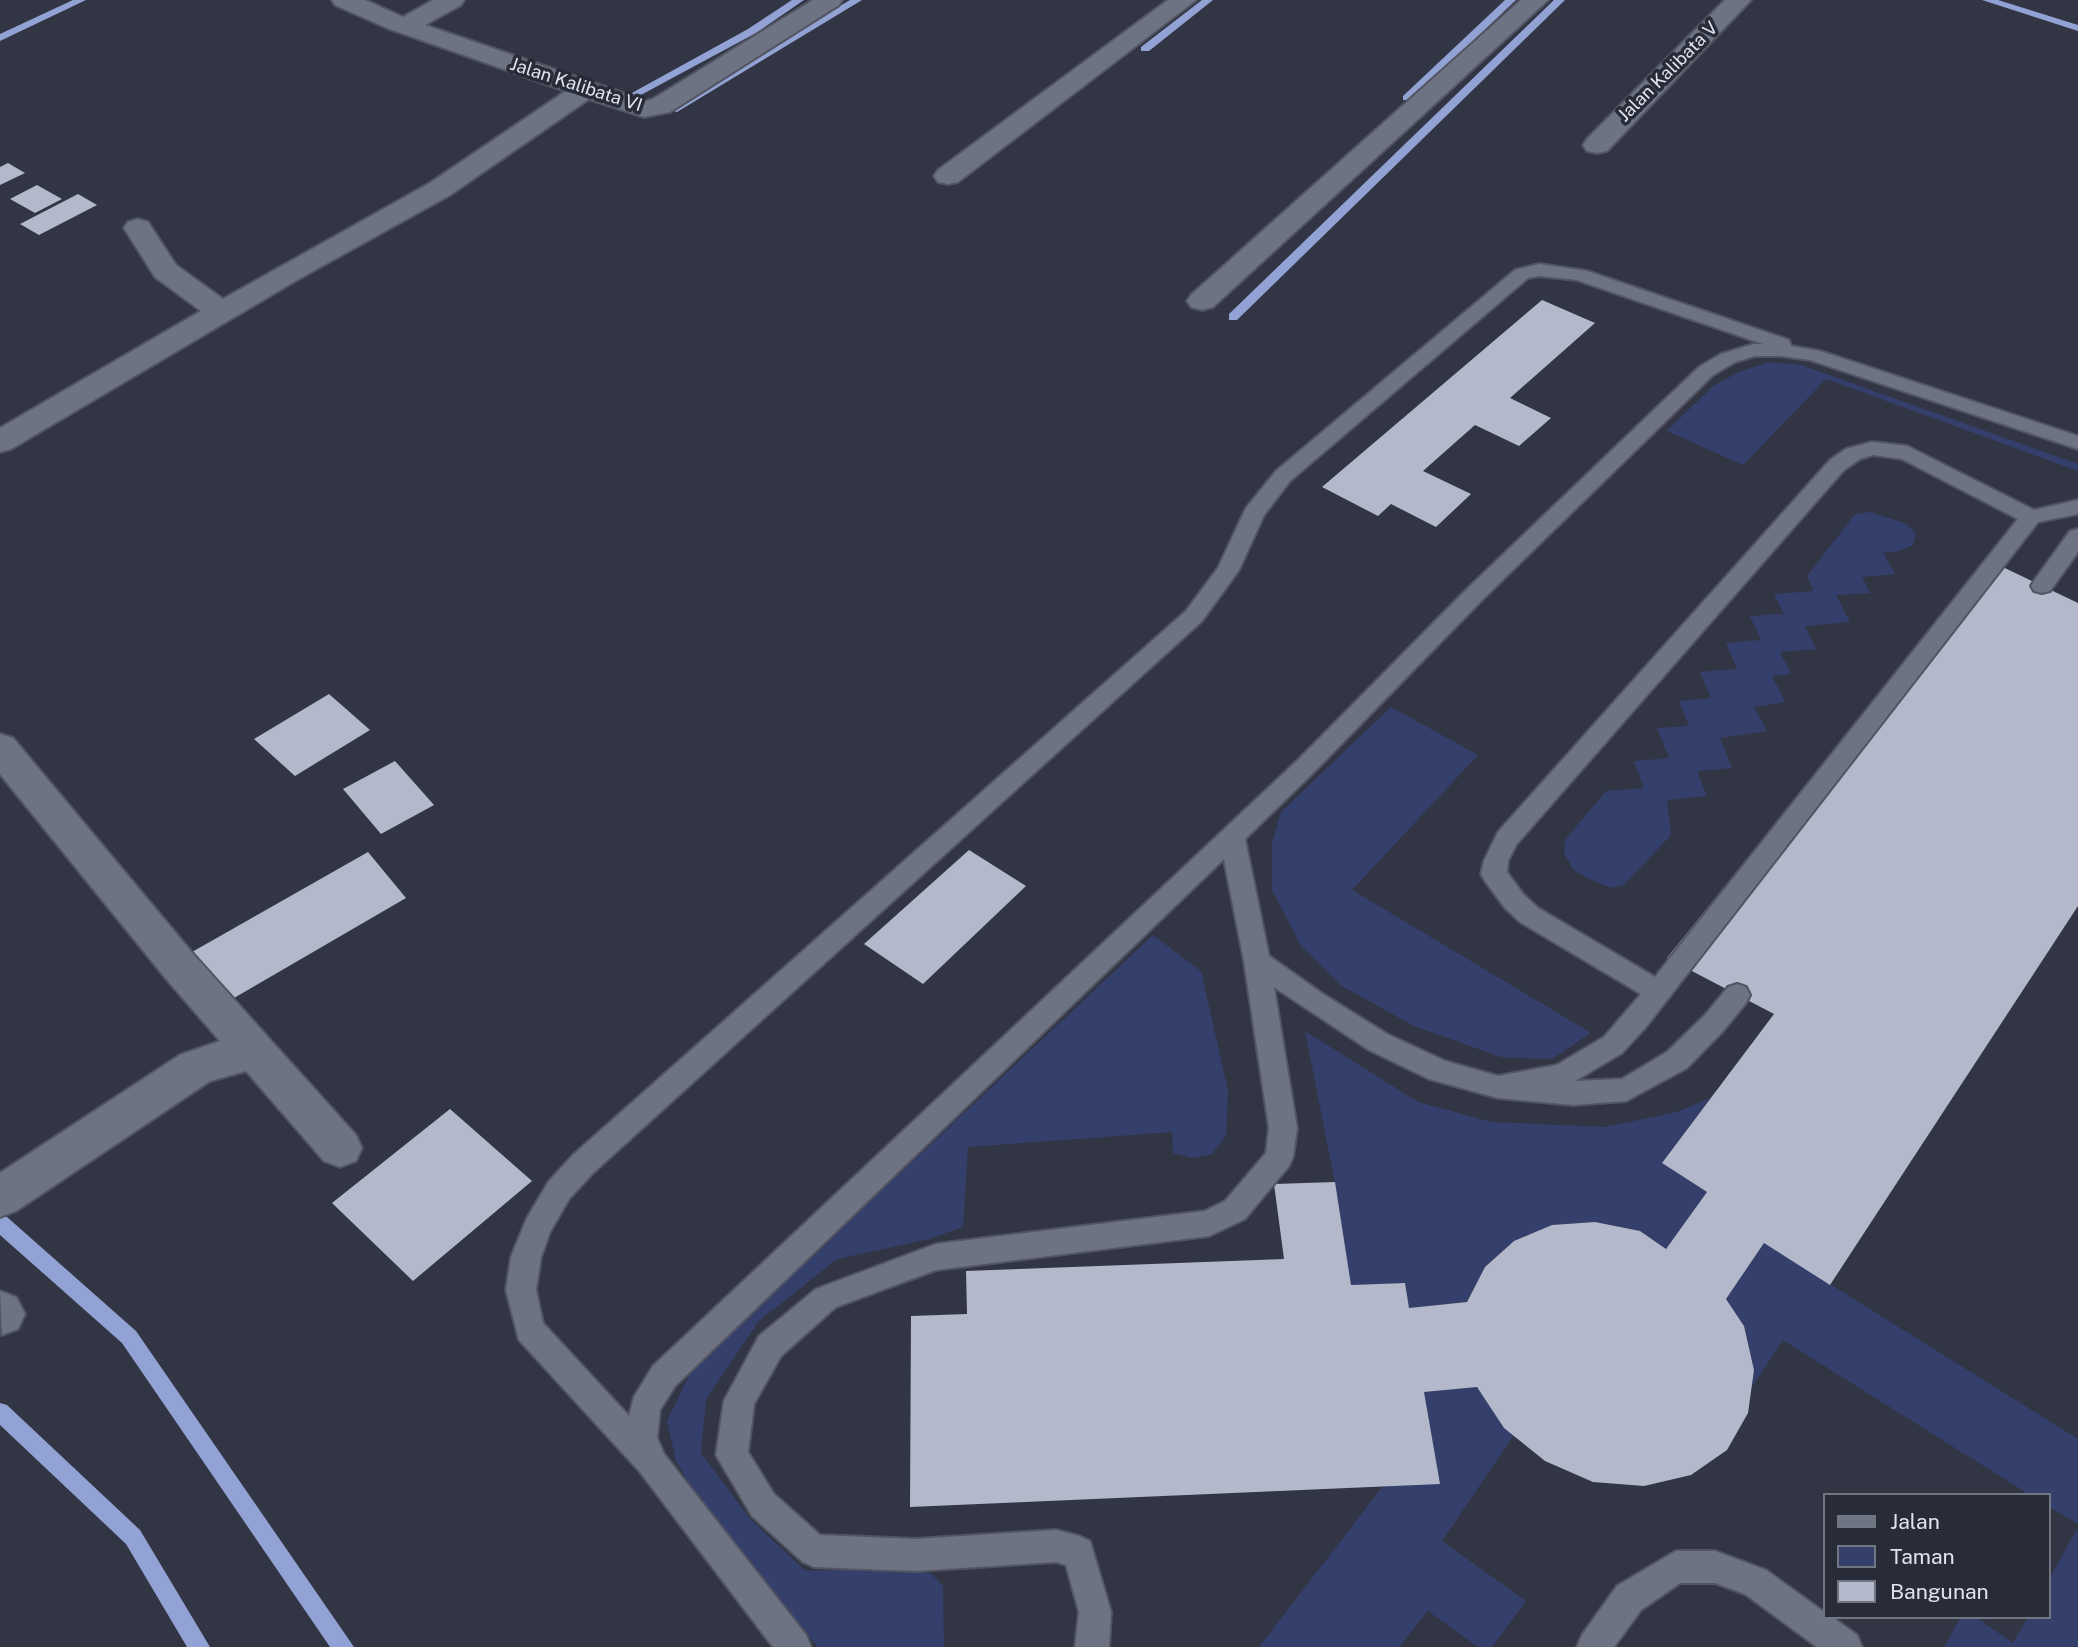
<!DOCTYPE html>
<style>
body{margin:0}
#map{position:relative;width:2078px;height:1647px;overflow:hidden;background:#323644;font-family:"Public Sans",sans-serif}
canvas{display:block}
.legend{position:absolute;left:1823px;top:1493px;width:228px;height:126px;box-sizing:border-box;background:#282c39;border:2px solid #727681;margin:0;padding:9px 12px;list-style:none;font-size:21px;color:#e1e4ed}
.legend li{display:flex;align-items:center;gap:14px;height:35px}
.legend b{width:35px;border:2px solid #727681}
</style>
<div id="map">
<canvas width="2078" height="1647"></canvas>
<ul class="legend">
<li><b style="height:9px;background:#6e7383"></b>Jalan</li>
<li><b style="height:19px;background:#343f6c"></b>Taman</li>
<li><b style="height:19px;background:#b3b9ca"></b>Bangunan</li>
</ul>
</div>
<script>
const ctx = document.querySelector('canvas').getContext('2d');
ctx.lineJoin = 'round';
function fill(path, color) { ctx.fillStyle = color; ctx.fill(path, 'evenodd'); }
const toPath = rows => new Path2D(rows.map(r => 'M' + r).join(''));
function strokePath(path, color, width, dash) { ctx.strokeStyle = color; ctx.lineWidth = width; ctx.lineCap = dash ? 'butt' : 'round'; ctx.setLineDash(dash || []); ctx.stroke(path); }
function label(font, color, halo, rows, align = 'center') {
  ctx.font = font + ' "Public Sans",sans-serif'; ctx.lineWidth = 7; ctx.setLineDash([]); ctx.textBaseline = 'middle'; ctx.strokeStyle = halo; ctx.fillStyle = color; for (const [text, x, y, turn = 0] of rows) {
    ctx.save(); ctx.translate(x, y); ctx.rotate((+turn || 0) * Math.PI / 180); ctx.textAlign = isNaN(turn) ? turn : align; if (halo) ctx.strokeText(text, 0, 0); ctx.fillText(text, 0, 0); ctx.restore();
  }
}
const green = toPath([
 [1768,362,1801,365,2078,464,2078,471,1826,379,1743,465,1667,431,1713,386,1737,373],
 [1870,512,1904,523,1916,533,1913,545,1899,551,1883,553,1895,574,1862,577,1870,593,1836,595,1850,622,1805,626,1816,649,1780,652,1791,674,1772,676,1785,702,1754,707,1767,731,1720,738,1732,768,1697,771,1707,796,1667,800,1671,835,1624,885,1611,888,1587,878,1574,870,1564,854,1565,840,1606,791,1644,788,1634,761,1669,758,1657,728,1689,726,1679,701,1711,698,1700,672,1737,669,1726,643,1761,640,1750,616,1784,614,1774,594,1814,591,1807,576,1855,514],
 [1391,707,1478,755,1352,890,1591,1033,1552,1059,1501,1057,1414,1026,1342,986,1301,946,1272,890,1272,843,1281,812],
 [1153,935,1201,971,1228,1091,1226,1136,1212,1154,1192,1158,1173,1153,1172,1132,968,1147,963,1227,929,1239,837,1259,759,1321,706,1399,701,1453,751,1520,806,1571,925,1567,943,1586,944,1647,818,1647,711,1521,676,1461,667,1421,692,1369],
 [1305,1031,1418,1102,1492,1122,1605,1127,1677,1112,1710,1098,1662,1163,1707,1192,1666,1249,1640,1231,1595,1222,1552,1225,1514,1241,1485,1267,1467,1302,1409,1308,1405,1283,1351,1285,1335,1182],
 [1764,1243,2078,1439,2078,1524,2048,1506,2048,1495,2030,1495,1783,1340,1752,1387,1754,1370,1744,1326,1726,1299],
 [1477,1387,1514,1435,1442,1541,1526,1601,1492,1647,1478,1647,1428,1611,1399,1647,1259,1647,1383,1486,1424,1392],
 [2078,1527,2078,1647,1944,1647,1961,1617,1975,1617,2013,1643,2028,1617,2048,1617,2048,1581]
]);
const stream = toPath([
 [73,0,86,0,0,41,0,34,73,0],
 [792,0,804,0,756,33,639,96,630,94,748,29,792,0],
 [850,0,862,0,677,112,668,110,850,0],
 [1202,0,1213,0,1149,51,1141,51,1141,47,1202,0],
 [1505,0,1516,0,1411,100,1403,100,1403,96,1505,0],
 [1554,0,1565,0,1237,320,1229,320,1229,314,1554,0],
 [1982,0,1998,0,2078,25,2078,31,1982,0],
 [0,1215,7,1217,136,1331,354,1647,330,1647,122,1343,0,1235,0,1215],
 [0,1403,7,1405,140,1530,210,1647,187,1647,126,1544,0,1425,0,1403]
]);
const building = toPath([
 [8,163,25,173,0,185,0,167],
 [37,185,62,199,35,213,10,199],
 [78,194,97,205,39,235,20,224],
 [1542,300,1595,323,1510,398,1551,418,1519,446,1475,425,1423,471,1471,494,1436,527,1391,504,1378,516,1322,487],
 [1988,560,2078,603,2078,906,1830,1285,1764,1243,1726,1299,1744,1326,1754,1370,1748,1413,1727,1450,1691,1475,1644,1486,1593,1482,1545,1461,1504,1428,1477,1387,1424,1392,1440,1484,910,1507,911,1316,967,1314,966,1271,1284,1259,1274,1184,1335,1182,1351,1285,1405,1283,1409,1308,1467,1302,1485,1267,1514,1241,1552,1225,1595,1222,1640,1231,1666,1249,1707,1192,1662,1163,1774,1014,1667,958],
 [329,694,370,730,295,776,254,739],
 [395,761,434,805,381,834,343,789],
 [969,850,1026,886,923,984,864,944],
 [368,852,406,898,222,1005,185,956],
 [450,1109,532,1181,413,1281,332,1203]
]);
const service = toPath([
 [1539,264,1587,271,1789,340,1791,346,1820,351,2078,436,2078,449,1810,360,1781,356,1755,356,1735,362,1713,375,1482,600,1315,771,1245,839,1269,956,1323,994,1387,1034,1445,1061,1498,1076,1557,1065,1604,1037,1641,994,1520,922,1505,908,1485,881,1481,874,1484,861,1498,832,1830,460,1846,449,1872,442,1907,446,2034,510,2078,500,2078,514,2038,522,1646,1027,1622,1053,1575,1081,1622,1079,1667,1052,1706,1014,1728,987,1737,984,1746,987,1750,995,1746,1003,1724,1030,1687,1068,1626,1101,1573,1105,1498,1098,1429,1079,1369,1050,1274,987,1297,1128,1293,1157,1289,1166,1245,1219,1209,1236,936,1270,836,1307,781,1356,754,1404,748,1452,774,1494,820,1535,915,1539,1056,1530,1079,1536,1090,1541,1111,1612,1109,1647,1075,1647,1079,1612,1066,1565,1056,1562,915,1571,814,1567,803,1562,752,1516,716,1455,724,1401,759,1336,816,1289,936,1244,1205,1211,1225,1201,1266,1153,1269,1128,1244,961,1224,859,675,1386,660,1410,657,1438,664,1454,806,1635,811,1647,773,1647,640,1472,519,1340,506,1290,511,1257,527,1218,549,1181,573,1155,1186,611,1218,568,1246,508,1276,471,1515,270,1539,264],
 [1539,276,1577,280,1763,344,1754,344,1721,354,1699,367,1466,590,1299,759,653,1366,634,1397,629,1416,543,1323,536,1290,541,1257,550,1232,569,1199,593,1173,1202,621,1239,570,1264,515,1290,481,1528,278,1539,276],
 [1873,455,1902,459,2018,519,1655,977,1538,908,1523,894,1507,872,1508,861,1516,845,1844,470,1860,459,1873,455],
 [2078,529,2078,552,2050,591,2042,593,2034,591,2031,586,2034,581,2070,531,2078,529],
 [1676,1551,1715,1551,1766,1570,1824,1612,1824,1617,1832,1617,1857,1635,1862,1647,1817,1647,1745,1594,1715,1583,1680,1583,1641,1610,1614,1647,1577,1647,1582,1635,1617,1586,1676,1551]
]);
const minor = toPath([
 [332,0,365,0,403,17,433,0,464,0,461,5,425,25,646,101,653,99,813,0,842,0,839,5,670,112,644,117,589,99,450,195,297,280,11,449,0,452,0,428,201,311,155,277,124,228,128,222,138,219,148,222,176,265,223,299,430,183,566,91,387,28,335,5,332,0],
 [1168,0,1196,0,958,182,948,184,938,182,934,176,938,170,1168,0],
 [1521,0,1548,0,1213,307,1202,310,1191,307,1187,301,1191,295,1521,0],
 [1725,0,1751,0,1607,151,1597,153,1587,151,1583,145,1587,139,1725,0],
 [0,734,13,738,195,956,356,1135,362,1148,356,1161,340,1167,324,1161,246,1071,210,1081,16,1211,0,1217,0,1173,180,1055,220,1041,167,980,0,774,0,734],
 [0,1291,16,1297,25,1314,18,1329,2,1335,0,1291]
]);
const farStreetnames = [
 ["Jalan Kalibata V",1668,72,-45],
 ["Jalan Kalibata VI",576,85,18]
];
fill(green, '#343f6c');
fill(stream, '#93a2d4');
fill(building, '#b3b9ca');
strokePath(service, '#525561', 4);
strokePath(minor, '#525561', 4);
fill(service, '#6e7383');
fill(minor, '#6e7383');
label('18px', '#e1e4ed', '#282c39', farStreetnames);
</script>
